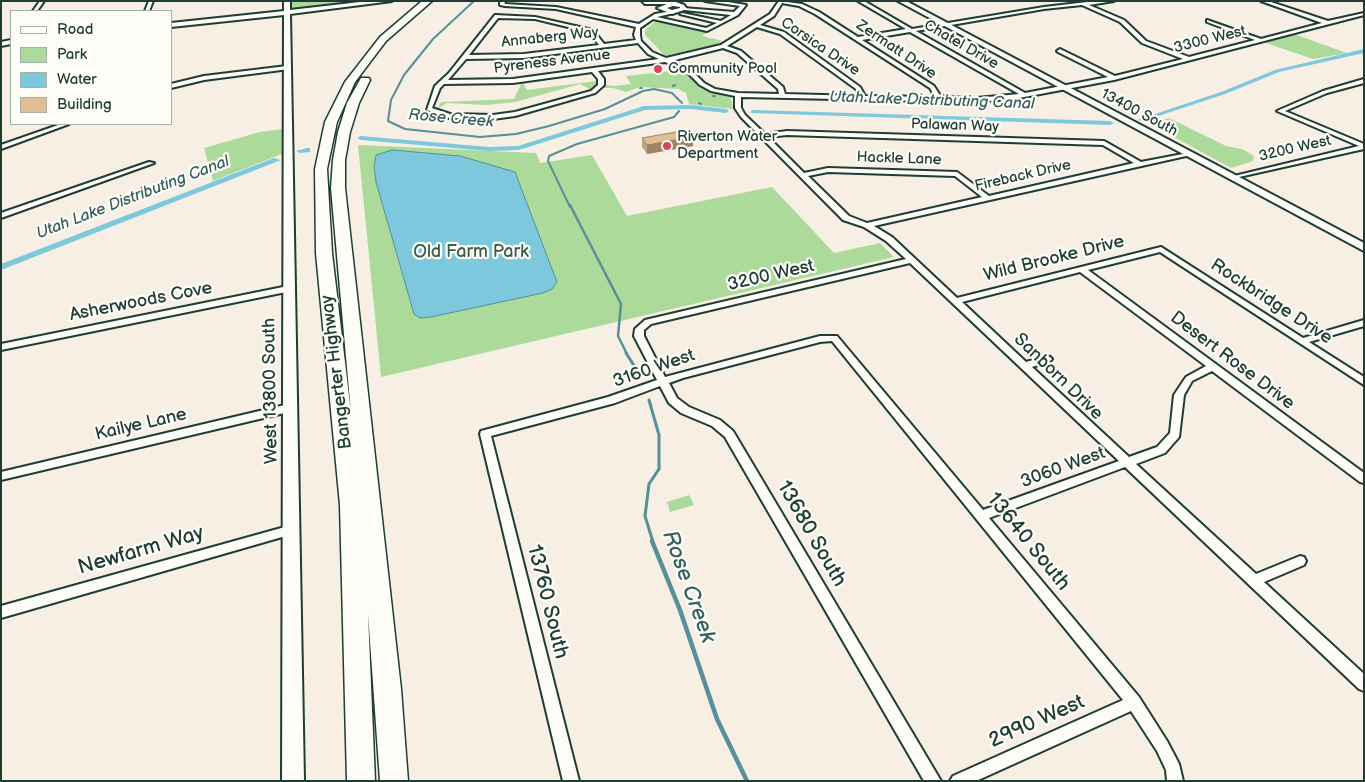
<!DOCTYPE html>
<style>
body{margin:0}
#map{position:relative;width:1365px;height:782px;overflow:hidden;background:#f7efe3;font-family:"Balsamiq Sans",sans-serif}
canvas{display:block}
.frame{position:absolute;inset:0;border:2px solid #1f3d34;pointer-events:none}
.legend{position:absolute;left:10px;top:10px;width:162px;height:115px;box-sizing:border-box;background:#fdfcf7;border:1px solid #a4b0a9;margin:0;padding:6px 9px;list-style:none;font-size:15px;color:#1f3d34}
.legend li{display:flex;align-items:center;gap:10px;height:25px}
.legend b{width:25px;border:1px solid #a4b0a9}
</style>
<div id="map">
<canvas width="1365" height="782"></canvas>
<div class="frame"></div>
<ul class="legend">
<li><b style="height:6px;background:#fdfcf7"></b>Road</li>
<li><b style="height:14px;background:#acda9a"></b>Park</li>
<li><b style="height:14px;background:#7dc8dd"></b>Water</li>
<li><b style="height:14px;background:#e0bd92"></b>Building</li>
</ul>
</div>
<script>
const ctx = document.querySelector('canvas').getContext('2d');
ctx.lineJoin = 'round';
function fill(path, color) { ctx.fillStyle = color; ctx.fill(path, 'evenodd'); }
const toPath = rows => new Path2D(rows.map(r => 'M' + r).join(''));
function strokePath(path, color, width, dash) { ctx.strokeStyle = color; ctx.lineWidth = width; ctx.lineCap = dash ? 'butt' : 'round'; ctx.setLineDash(dash || []); ctx.stroke(path); }
function label(font, color, halo, rows, align = 'center') {
  ctx.font = font + ' "Balsamiq Sans",sans-serif'; ctx.lineWidth = 4.5; ctx.setLineDash([]); ctx.textBaseline = 'middle'; ctx.strokeStyle = halo; ctx.fillStyle = color; for (const [text, x, y, turn = 0] of rows) {
    ctx.save(); ctx.translate(x, y); ctx.rotate((+turn || 0) * Math.PI / 180); ctx.textAlign = isNaN(turn) ? turn : align; if (halo) ctx.strokeText(text, 0, 0); ctx.fillText(text, 0, 0); ctx.restore();
  }
}
const green = toPath([
 [292,1,369,1,292,9],
 [657,20,710,31,702,36,723,41,715,45,665,56,645,35,645,30],
 [1294,34,1347,53,1313,59,1263,42],
 [682,70,701,87,731,98,733,109,689,104,686,93,678,89,640,87,626,92,613,88,595,88,591,90,580,84,515,102,486,105,447,103,438,108,441,102,514,99,522,82,527,90,596,81,597,84,614,86,631,84,626,76],
 [1169,118,1226,146,1242,149,1254,156,1253,161,1231,168,1150,124],
 [282,129,282,154,213,181,204,148,260,132],
 [358,145,536,153,540,163,592,155,627,216,772,187,834,253,880,243,894,257,381,377],
 [689,495,694,505,670,512,667,502]
]);
const water = toPath([
 [392,150,460,156,515,172,557,282,552,289,543,293,431,317,420,318,414,314,376,182,374,166,376,155,392,150]
]);
const streamFar3 = toPath([
 [474,1,433,39,404,75,391,100,388,121,405,129,480,137,516,134,549,126,605,109,643,91,654,89,672,93,682,103],
 [673,86,675,85],
 [640,88,642,88],
 [713,96,715,96],
 [699,103,701,104],
 [570,207,548,161,549,156,577,144,674,117,679,111]
]);
const streamFar2 = toPath([
 [570,205,621,304,618,336,627,354]
]);
const streamFar1 = toPath([
 [626,353,640,375],
 [649,400,659,435,659,469,649,484,645,516,653,542]
]);
const stream = toPath([
 [652,541,680,610,717,719,747,781]
]);
const canal = toPath([
 [1364,49,1364,53,1279,72,1225,94,1143,121,1137,120,1221,92,1275,70,1364,49],
 [691,105,726,109,729,111,726,113,691,109,645,110,519,150,489,151,361,140,357,138,361,136,489,147,518,146,644,106,691,105],
 [753,110,1110,121,1114,123,1110,125,751,113,751,111,753,110],
 [307,148,310,148,310,152,300,153,296,151,307,148],
 [274,158,281,160,1,270,1,264,274,158]
]);
const street = toPath([
 [40,1,44,1,37,11,33,11,40,1],
 [149,1,153,1,149,11,145,11,149,1],
 [500,1,504,1,505,4,556,7,639,24,655,14,672,11,674,13,657,17,706,28,717,23,680,14,682,13,721,21,731,15,685,10,683,8,734,12,740,6,705,1,722,1,746,5,738,15,707,31,653,19,640,28,640,35,641,41,652,52,666,58,721,45,770,14,779,1,802,4,819,12,858,37,906,29,858,1,864,1,912,29,1044,7,1096,1,1114,1,1089,5,1124,20,1146,41,1189,57,1255,40,1207,22,1207,20,1261,39,1322,23,1261,1,1268,1,1328,21,1364,13,1364,15,1114,80,1019,98,977,102,741,97,741,108,745,115,765,134,787,131,1104,141,1141,162,1188,153,1189,154,1186,156,874,226,892,237,957,298,1161,247,1303,338,1364,320,1364,326,1309,342,1364,377,1364,385,1160,252,1088,270,1364,473,1364,483,1360,482,1212,371,1192,381,1184,395,1179,437,1165,453,1136,464,1256,574,1300,556,1304,557,1306,561,1304,565,1264,582,1364,674,1364,691,1359,689,1125,467,989,518,1139,697,1167,741,1179,764,1183,781,1167,781,1166,770,1157,751,1131,711,976,781,950,781,953,776,1123,700,832,341,820,342,683,378,669,383,677,398,689,407,720,420,733,431,941,781,924,781,725,437,712,426,681,413,669,403,660,386,615,403,491,436,579,781,563,781,480,434,481,431,608,397,657,380,634,336,635,329,645,320,906,259,886,241,864,227,843,220,741,117,735,108,735,96,711,91,700,85,686,71,665,62,598,71,604,79,604,85,595,93,515,116,493,119,449,118,427,110,435,86,449,73,495,15,535,17,593,30,604,44,636,40,634,35,636,27,556,9,505,6,500,5,500,1],
 [782,3,799,6,815,14,930,88,935,97,865,96,860,87,784,32,760,25,774,16,782,3],
 [1082,5,1120,22,1142,43,1183,59,1115,76,1060,49,1057,51,1058,52,1108,77,1025,93,916,31,1044,9,1082,5],
 [498,18,535,19,589,32,599,45,524,54,469,55,498,18],
 [757,27,780,34,856,89,859,96,785,94,783,87,741,51,727,46,757,27],
 [910,32,1019,94,977,98,941,97,934,86,862,40,910,32],
 [638,43,648,54,659,59,513,79,448,80,466,59,524,58,638,43],
 [723,48,737,53,778,89,779,94,738,93,715,89,704,83,690,69,671,61,723,48],
 [592,72,598,79,598,85,591,91,515,112,493,115,450,114,432,108,440,88,444,84,513,83,592,72],
 [787,135,1103,145,1134,163,989,196,957,172,828,168,804,173,768,137,787,135],
 [828,172,955,176,982,197,867,223,849,216,808,176,828,172],
 [910,263,1021,368,1119,461,983,510,837,336,820,336,665,377,644,336,644,330,651,324,910,263],
 [1080,272,1206,366,1186,377,1174,395,1170,433,1157,447,1129,457,1032,367,1050,361,1052,359,1050,357,1047,356,1026,362,962,302,1080,272],
 [287,66,289,67,289,69,204,80,171,88,171,84,204,76,287,66],
 [1364,79,1364,83,1327,93,1285,111,1364,144,1364,149,1230,179,1230,177,1359,146,1277,111,1323,91,1364,79],
 [61,124,69,124,1,149,1,145,61,124],
 [149,162,154,163,1,218,1,213,149,162],
 [288,286,292,289,291,291,1,350,1,344,288,286],
 [289,404,293,405,294,408,293,411,1,480,1,472,289,404],
 [292,525,296,527,298,530,296,533,1,618,1,606,292,525]
]);
const secondary = toPath([
 [284,1,290,1,290,10,369,1,392,1,290,14,304,781,282,781,284,15,171,27,171,23,284,11,284,1],
 [642,1,673,1,684,5,687,9,672,14,657,8,667,4,645,4,642,1],
 [673,6,680,7,680,8,672,10,667,8,673,6],
 [898,1,906,1,1364,243,1364,251,898,1],
 [11,40,11,44,1,46,1,42,11,40]
]);
const highway = toPath([
 [422,1,432,1,386,41,355,82,337,122,327,169,332,253,351,413,331,188,333,160,338,132,347,103,361,78,369,78,370,80,359,103,350,132,345,160,345,188,401,689,408,781,380,781,368,613,375,781,347,781,340,505,316,253,315,169,325,122,345,82,380,37,422,1]
]);
const wall = toPath([
 [642,138,693,146,647,154,642,147]
]);
const shadedWall = toPath([
 [693,137,693,146,647,154,647,145]
]);
const building = toPath([
 [687,130,693,137,647,145,642,138,687,130]
]);
const markers = [
 [658,69,5,"#d1495b"],
 [667,146,5,"#d1495b"]
];
const farStreetnames = [
 ["Annaberg Way",550,38,-6],
 ["3300 West",1210,40,-14],
 ["Chatel Drive",961,45,30],
 ["Corsica Drive",820,47,34],
 ["Zermatt Drive",896,50,34],
 ["Pyreness Avenue",552,62,-7],
 ["13400 South",1139,113,28],
 ["Palawan Way",955,126,2],
 ["3200 West",1295,149,-13],
 ["Hackle Lane",899,159,2],
 ["Fireback Drive",1023,176,-13]
];
const farPoinames = [
 ["Community Pool",668,69],
 ["Riverton Water",677,137],
 ["Department",677,154]
];
const farWaternames = [
 ["Utah Lake Distributing Canal",932,101,2],
 ["Rose Creek",451,119,5],
 ["Utah Lake Distributing Canal",133,198,-21]
];
const parkNames = [
 ["Old Farm Park",471,252]
];
const streetNames = [
 ["Wild Brooke Drive",1054,259,-14],
 ["3200 West",771,276,-13],
 ["Asherwoods Cove",141,302,-11],
 ["Rockbridge Drive",1271,302,33],
 ["Desert Rose Drive",1232,361,37],
 ["3160 West",654,369,-19],
 ["Bangerter Highway",337,372,-97],
 ["Sanborn Drive",1058,377,44],
 ["West 13800 South",271,391,-91],
 ["Kailye Lane",141,425,-13],
 ["3060 West",1063,468,-20]
];
const nearStreetnames = [
 ["13680 South",811,534,60],
 ["13640 South",1028,542,51],
 ["Newfarm Way",141,551,-16],
 ["13760 South",547,602,76],
 ["2990 West",1037,722,-24]
];
const nearWaternames = [
 ["Rose Creek",688,587,70]
];
fill(green, '#acda9a');
fill(water, '#7dc8dd');
strokePath(water, '#579099', 1);
strokePath(streamFar3, '#579099', 2);
strokePath(streamFar2, '#579099', 2.5);
strokePath(streamFar1, '#579099', 3);
strokePath(stream, '#579099', 4.5);
fill(canal, '#7dc8dd');
strokePath(street, '#1f3d34', 4);
strokePath(secondary, '#1f3d34', 4);
strokePath(highway, '#1f3d34', 3);
fill(street, '#fdfcf7');
fill(secondary, '#fdfcf7');
fill(highway, '#fdfcf7');
fill(wall, '#c1a37e');
fill(shadedWall, '#9d8466');
fill(building, '#e0bd92');
strokePath(building, '#9d8466', 1);
for (const [x, y, r, color] of markers) { const dot = new Path2D(); dot.arc(x, y, r, 0, 2 * Math.PI); ctx.fillStyle = color; ctx.fill(dot); strokePath(dot, '#fdfcf7', 2); }
label('15px', '#1f3d34', '#fdfcf7', farStreetnames);
label('15px', '#1f3d34', '#fdfcf7', farPoinames, 'left');
label('italic 16px', '#36605e', '#fdfcf7', farWaternames);
label('18px', '#3b5c48', '#fdfcf7', parkNames);
label('18px', '#1f3d34', '#fdfcf7', streetNames);
label('21px', '#1f3d34', '#fdfcf7', nearStreetnames);
label('italic 22px', '#36605e', '#fdfcf7', nearWaternames);
</script>
